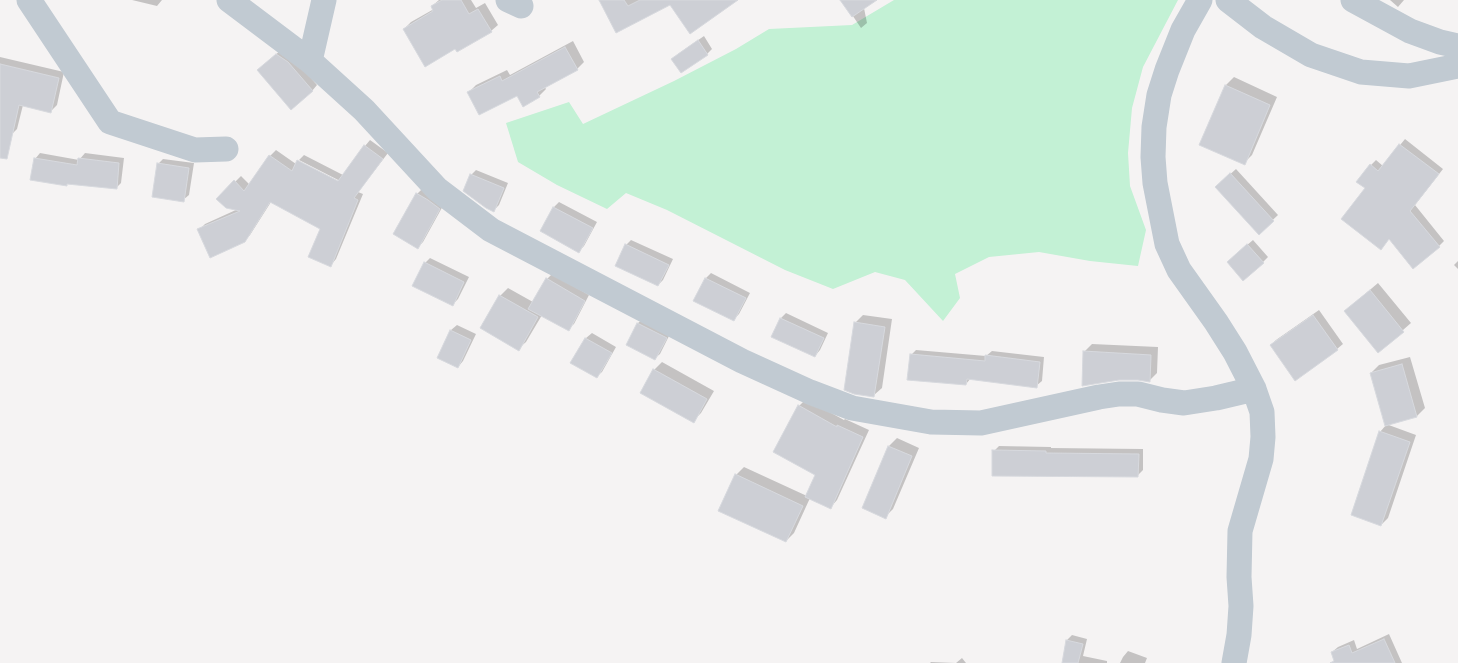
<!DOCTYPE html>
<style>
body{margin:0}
canvas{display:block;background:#f5f3f3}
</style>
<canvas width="1458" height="663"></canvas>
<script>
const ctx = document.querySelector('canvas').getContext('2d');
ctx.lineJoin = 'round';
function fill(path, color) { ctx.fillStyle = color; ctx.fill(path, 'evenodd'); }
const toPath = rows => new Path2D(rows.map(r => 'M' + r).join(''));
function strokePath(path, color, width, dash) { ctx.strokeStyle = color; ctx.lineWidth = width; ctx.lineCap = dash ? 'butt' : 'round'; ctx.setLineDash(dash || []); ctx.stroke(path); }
const green = toPath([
 [894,0,1178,0,1143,67,1132,108,1128,153,1130,186,1146,230,1138,266,1090,261,1039,252,989,257,955,274,960,298,943,321,905,280,875,272,833,289,785,270,667,210,626,193,607,209,557,185,518,162,506,123,569,102,583,124,674,81,736,49,769,29,852,25]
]);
const shadow = toPath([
 [132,0,162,0,157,6],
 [439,0,471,0,476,8,485,3,498,25,491,31,455,47,404,29,411,22,434,9,432,6],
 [601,0,733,0,670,4,617,31],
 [842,0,874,0,864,8,867,23,861,28],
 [1390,0,1404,0,1398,7],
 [704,36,712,49,707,54,673,59,678,54],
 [573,41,584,62,577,69,544,86,546,89,539,96,469,92,476,85,507,70,510,75],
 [282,49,293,57,317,85,312,91,264,65],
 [0,57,64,72,57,105,51,111,23,105,17,129,11,135,0,132],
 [1234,77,1277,97,1252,155,1244,163,1200,144,1226,85],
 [1405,139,1443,169,1415,205,1444,241,1439,246,1366,188,1371,165,1376,160,1383,166],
 [370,140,388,153,358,192,363,194,336,259,331,265,322,228,271,202,250,235,244,241,199,230,205,224,238,209,218,199,241,176,250,185,270,156,276,150,296,164,299,161,299,162,343,185,344,183,299,160,304,155,343,175,365,146],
 [40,153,79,160,85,153,124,158,121,183,116,188,35,159],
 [163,159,194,163,189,195,183,200,158,164],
 [1236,169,1278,215,1259,233,1216,187],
 [476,170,508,183,499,205,494,210,471,175],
 [422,189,444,204,423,242,418,247,417,194],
 [559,202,597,222,584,246,579,251,542,231,554,207],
 [631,240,673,259,663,280,658,285,626,245],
 [1253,240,1268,257,1263,262,1233,257],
 [430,258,469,277,458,299,453,304,425,263],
 [1458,261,1458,269,1454,265],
 [711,273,750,293,739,314,734,319,706,278],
 [552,274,589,295,574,324,568,329,542,315,526,342,518,349,481,328,500,296,508,288,533,302,547,279],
 [1378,283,1411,323,1379,351,1345,311],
 [1319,310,1343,344,1337,349,1271,345,1276,340],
 [786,313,828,333,820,350,815,356,781,318],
 [863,315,892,319,882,388,874,395,855,323],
 [644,318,671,332,660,354,654,359,627,344,638,323],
 [457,325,476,334,463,361,458,367,439,357,451,330],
 [592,333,616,347,602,372,596,377,572,362,586,338],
 [1092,344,1158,347,1157,373,1149,381,1084,352],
 [916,350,986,356,992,351,1044,357,1042,381,1036,386,971,378,966,384,911,355],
 [1410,357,1425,408,1417,416,1386,424,1416,435,1388,518,1381,525,1380,432,1386,425,1371,373,1379,365],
 [662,362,714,391,701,413,693,421,654,370],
 [806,399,844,420,845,419,869,430,837,500,831,507,810,498,794,533,786,541,736,475,744,467,807,496,817,474,799,406],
 [897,438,919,448,893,509,885,517,889,446],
 [999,446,1051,447,1051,448,1143,449,1143,470,1138,475,994,451],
 [1389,634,1402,663,1337,663,1332,652,1338,647,1354,640,1357,649],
 [1072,635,1087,639,1083,656,1107,661,1107,663,1063,663,1067,640],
 [1128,651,1147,658,1145,663,1120,663,1123,657],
 [962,658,966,663,930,663,931,662,956,663]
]);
const building = toPath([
 [442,0,461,0,469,14,478,9,492,32,457,52,455,49,425,67,403,29,433,11,431,6,442,0],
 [599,0,624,0,628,6,640,0,738,0,690,34,670,5,616,33,599,0],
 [840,0,877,0,852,17,840,0],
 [698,40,708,55,681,73,671,59,698,40],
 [565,47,578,70,537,92,540,97,523,107,517,96,479,115,467,92,500,76,502,81,565,47],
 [276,54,288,62,313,91,291,110,257,70,276,54],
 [0,64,59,78,51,113,19,105,7,159,0,158,0,64],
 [1225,85,1270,105,1245,165,1199,145,1225,85],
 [1399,144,1439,174,1410,211,1440,247,1413,269,1389,239,1381,250,1341,219,1365,188,1356,182,1370,164,1378,171,1399,144],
 [364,145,383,159,354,198,358,200,331,267,308,257,320,229,270,202,245,242,210,258,197,229,240,211,226,208,216,199,234,180,244,191,269,155,292,171,297,160,338,181,364,145],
 [34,158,77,165,78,158,119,163,117,189,67,184,67,186,30,180,34,158],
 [157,163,189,168,184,202,152,197,157,163],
 [1230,173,1274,221,1259,235,1215,187,1230,173],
 [470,174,504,188,494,212,486,208,463,191,470,174],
 [416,193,428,200,440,209,418,249,393,234,416,193],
 [553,207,593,228,579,253,540,231,553,207],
 [625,244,669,265,658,286,615,266,625,244],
 [1247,244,1264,263,1243,281,1227,262,1247,244],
 [424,262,464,282,453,306,412,286,424,262],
 [546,278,585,301,569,331,528,309,546,278],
 [705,278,746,298,734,321,693,301,705,278],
 [1370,290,1404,332,1378,353,1344,311,1370,290],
 [499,295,538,317,519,351,480,328,499,295],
 [1313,315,1338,350,1295,381,1270,345,1313,315],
 [780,318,824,338,815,357,771,337,780,318],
 [854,322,885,327,874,397,854,394,844,390,854,322],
 [637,323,667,338,655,360,626,345,637,323],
 [450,330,471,340,458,368,437,358,450,330],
 [585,338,612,353,597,378,570,363,585,338],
 [1083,351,1151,355,1150,382,1138,380,1119,380,1082,386,1083,351],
 [910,354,985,361,985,355,1040,362,1037,388,967,379,966,385,907,380,910,354],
 [1402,364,1417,417,1385,426,1370,373,1402,364],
 [653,369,707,399,694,423,640,393,653,369],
 [798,405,837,427,837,425,863,437,831,509,805,497,815,475,773,452,798,405],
 [1379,431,1410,442,1381,526,1351,515,1379,431],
 [888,446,912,456,886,519,862,508,888,446],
 [992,450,1046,451,1046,453,1139,454,1138,477,992,476,992,450],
 [735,474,803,506,786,542,718,511,735,474],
 [1384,639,1395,663,1330,663,1334,661,1331,652,1349,645,1352,653,1384,639],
 [1066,640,1083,644,1078,663,1062,663,1066,640]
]);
const minor = toPath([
 [29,0,110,122,195,150,226,149],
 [229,0,310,61,364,110,437,189,491,230,742,361,810,392,852,408,931,422,981,423,1099,397,1119,394,1138,394,1162,400,1184,403,1216,398,1254,389],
 [508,0,521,6],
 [1200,0,1183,30,1167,70,1159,95,1154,127,1153,157,1155,183,1167,244,1179,270,1216,322,1235,352,1254,389,1262,412,1263,437,1261,459,1240,531,1239,577,1241,606,1239,635,1234,663],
 [1228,0,1263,27,1311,55,1361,72,1409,76,1458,66],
 [1353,0,1410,31,1440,42,1458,46],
 [310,61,324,0]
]);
fill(green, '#c3f1d5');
fill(shadow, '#0003');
fill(building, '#cdcfd5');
strokePath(building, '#d7d9de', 1);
strokePath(minor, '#c1cad2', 25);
</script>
